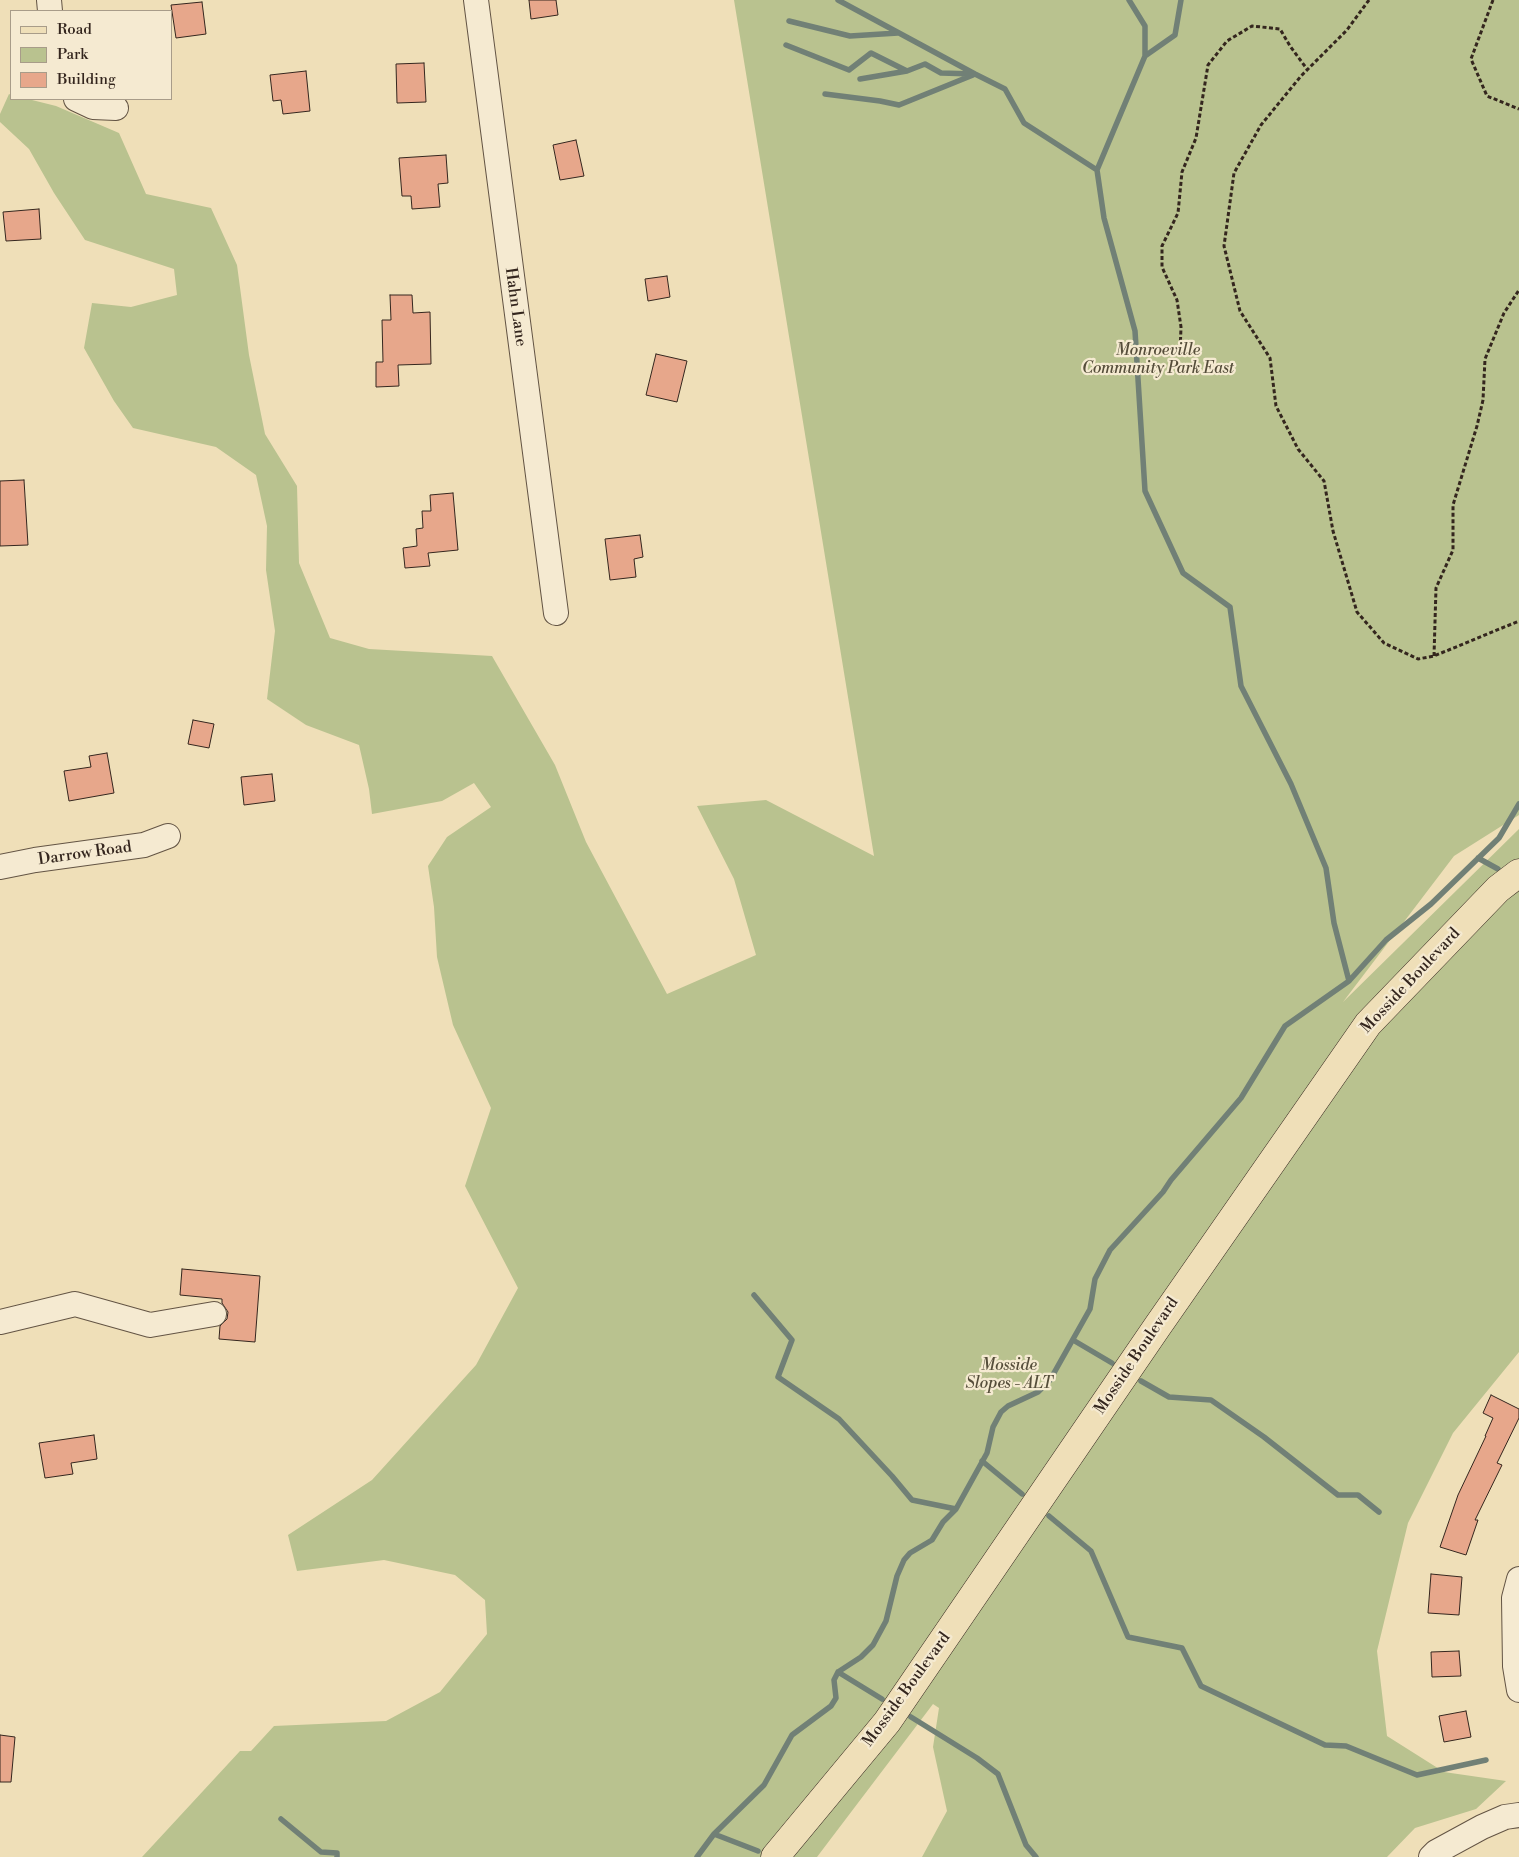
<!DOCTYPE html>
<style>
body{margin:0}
#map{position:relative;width:1519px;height:1857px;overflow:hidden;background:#efdfb8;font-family:"Libre Bodoni",serif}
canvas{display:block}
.legend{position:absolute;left:10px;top:10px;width:162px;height:90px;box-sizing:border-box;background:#f5ead1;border:1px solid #a89c89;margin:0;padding:6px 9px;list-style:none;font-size:15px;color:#34261e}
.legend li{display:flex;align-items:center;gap:10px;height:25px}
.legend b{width:25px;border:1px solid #a89c89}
</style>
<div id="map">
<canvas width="1519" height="1857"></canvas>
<ul class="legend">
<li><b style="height:6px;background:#efdfb8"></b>Road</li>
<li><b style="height:14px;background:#b9c28f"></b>Park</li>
<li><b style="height:14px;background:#e7a78b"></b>Building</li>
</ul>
</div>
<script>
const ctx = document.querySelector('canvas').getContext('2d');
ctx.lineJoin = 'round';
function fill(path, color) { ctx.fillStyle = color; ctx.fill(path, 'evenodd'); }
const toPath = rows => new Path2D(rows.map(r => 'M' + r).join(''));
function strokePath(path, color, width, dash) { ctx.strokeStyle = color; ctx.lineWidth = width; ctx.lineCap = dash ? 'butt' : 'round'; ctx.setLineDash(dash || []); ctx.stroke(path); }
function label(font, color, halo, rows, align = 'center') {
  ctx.font = font + ' "Libre Bodoni",serif'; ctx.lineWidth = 4.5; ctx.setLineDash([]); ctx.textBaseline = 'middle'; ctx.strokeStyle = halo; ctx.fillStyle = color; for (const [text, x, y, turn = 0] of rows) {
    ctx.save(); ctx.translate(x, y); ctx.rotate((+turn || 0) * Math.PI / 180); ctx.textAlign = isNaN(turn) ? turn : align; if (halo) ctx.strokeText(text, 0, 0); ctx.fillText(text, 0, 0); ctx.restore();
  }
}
const green = toPath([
 [734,0,1519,0,1519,815,1454,856,1343,1002,1519,829,1519,1352,1453,1433,1408,1523,1377,1651,1387,1736,1444,1772,1506,1781,1476,1809,1415,1828,1387,1857,922,1857,947,1811,933,1747,939,1708,933,1704,817,1857,142,1857,240,1751,251,1751,274,1726,386,1721,440,1692,487,1634,485,1600,455,1575,384,1560,297,1571,288,1535,372,1480,476,1365,518,1288,465,1186,491,1108,453,1025,437,957,434,907,428,866,447,837,491,807,474,783,442,801,372,814,369,789,359,745,306,725,267,699,275,631,266,570,267,526,256,475,216,447,133,428,114,401,84,348,92,303,131,307,177,295,174,269,85,240,54,193,29,149,0,122,0,114,9,94,11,95,11,99,28,99,56,106,119,133,146,194,211,208,237,265,249,355,265,434,297,486,299,563,330,638,369,649,492,656,555,765,586,842,667,994,756,955,734,879,697,806,766,800,874,856]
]);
const stream = toPath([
 [838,0,975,74,1005,89,1024,123,1097,170],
 [1129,0,1145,26,1145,56],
 [1181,0,1175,35,1145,56,1097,170,1104,218,1135,331,1145,491,1183,573,1230,607,1241,686,1291,784,1326,868,1334,923,1349,981],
 [789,21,850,36,898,33],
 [786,45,849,70,871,53,907,71,925,64,941,73,974,74],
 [860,79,907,71],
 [825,94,880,101,899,105,973,75],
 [1478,858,1498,869],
 [754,1295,792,1340,778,1377,839,1419,892,1476,912,1500,956,1509],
 [1073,1340,1112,1363],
 [1141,1381,1169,1397,1211,1400,1264,1437,1338,1495,1358,1495,1379,1512],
 [982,1461,1022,1494],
 [1049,1516,1091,1551,1128,1637,1182,1648,1201,1686,1325,1745,1346,1746,1417,1775,1486,1760],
 [838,1672,882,1699],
 [911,1717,977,1758,998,1774,1026,1845,1036,1857],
 [281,1819,321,1852,337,1853,337,1857],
 [714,1834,758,1851],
 [697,1857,714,1834,764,1785,792,1735,831,1706,836,1698,834,1680,838,1672,861,1657,873,1645,886,1621,897,1576,904,1560,910,1553,932,1540,943,1522,956,1509,987,1453,993,1427,1001,1412,1008,1406,1038,1392,1050,1380,1090,1309,1095,1279,1110,1250,1163,1192,1171,1180,1241,1098,1285,1026,1349,981,1386,940,1431,904,1499,838,1519,804]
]);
const building = toPath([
 [529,0,556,0,558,15,531,19,529,0],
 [202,2,206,34,176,38,171,5,202,2],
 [424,63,426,102,397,103,396,64,424,63],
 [306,71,310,111,283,114,281,100,273,101,270,75,306,71],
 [576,140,584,176,560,180,553,145,576,140],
 [446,155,448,183,438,184,440,207,412,209,411,196,402,196,399,158,446,155],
 [39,209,41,239,6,241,3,212,39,209],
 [667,276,670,297,648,301,645,279,667,276],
 [390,295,412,295,413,313,430,312,431,364,398,365,399,386,376,387,376,362,383,362,382,320,391,320,390,295],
 [656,354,687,361,677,402,646,395,656,354],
 [24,480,28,545,0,546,0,481,24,480],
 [453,493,458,550,428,553,430,566,405,568,403,548,417,546,416,529,423,528,422,511,431,511,430,495,453,493],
 [640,535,643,557,634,559,636,577,610,580,605,539,640,535],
 [193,720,214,724,209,748,188,744,193,720],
 [107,753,114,793,69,801,64,771,91,767,89,756,107,753],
 [272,774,275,801,244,805,241,777,272,774],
 [182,1269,260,1276,255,1342,219,1339,220,1326,227,1319,228,1312,222,1303,222,1299,180,1295,182,1269],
 [1491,1395,1519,1409,1519,1418,1497,1463,1502,1465,1475,1520,1478,1520,1466,1555,1440,1547,1458,1495,1486,1436,1485,1436,1493,1418,1483,1413,1491,1395],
 [94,1435,97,1459,71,1463,73,1474,45,1478,39,1443,94,1435],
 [1431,1574,1462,1577,1459,1615,1428,1613,1431,1574],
 [1459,1651,1461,1676,1432,1677,1431,1652,1459,1651],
 [1466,1711,1471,1737,1444,1742,1439,1716,1466,1711],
 [0,1735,15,1737,11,1782,0,1782,0,1735]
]);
const path = toPath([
 [1369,0,1347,30,1301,76,1261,125,1234,173,1224,246,1240,311,1270,358,1276,406,1298,449,1324,481,1333,531,1357,612,1384,643,1418,659,1434,656,1519,621],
 [1493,0,1471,59,1487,96,1519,109],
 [1180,354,1181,327,1177,300,1162,267,1162,246,1178,213,1182,172,1196,138,1208,65,1227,41,1252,26,1280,29,1290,46,1307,69],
 [1434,656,1436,588,1453,550,1453,505,1477,426,1483,400,1485,359,1504,313,1519,290]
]);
const minor = toPath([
 [49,0,50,11],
 [476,0,556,613],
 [76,99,93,107,116,108],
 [0,867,35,860,144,845,168,836],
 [0,1322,75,1304,150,1325,214,1314],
 [1519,1579,1514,1598,1515,1666,1519,1690],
 [1431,1857,1436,1852,1482,1827,1505,1817,1519,1815]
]);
const major = toPath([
 [775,1857,887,1722,1157,1327,1368,1024,1498,889,1519,873]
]);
const streetNames = [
 ["Hahn Lane",515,307,82],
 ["Darrow Road",85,854,-8],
 ["Mosside Boulevard",1411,981,-47],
 ["Mosside Boulevard",1137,1356,-56],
 ["Mosside Boulevard",907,1690,-54]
];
const parkNames = [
 ["Monroeville",1158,351],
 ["Community Park East",1158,369],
 ["Mosside",1009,1366],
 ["Slopes - ALT",1009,1384]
];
fill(green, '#b9c28f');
strokePath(stream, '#718076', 5.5);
fill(building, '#e7a78b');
strokePath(building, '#34261e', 1);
strokePath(minor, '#635444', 26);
strokePath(major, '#34261e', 29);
strokePath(path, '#34261e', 3, [4, 2.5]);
strokePath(minor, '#f5ead1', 24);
strokePath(major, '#efdfb8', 28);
label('16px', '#34261e', '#f5ead1', streetNames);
label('italic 16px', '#554d3a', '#f5ead1', parkNames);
</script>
